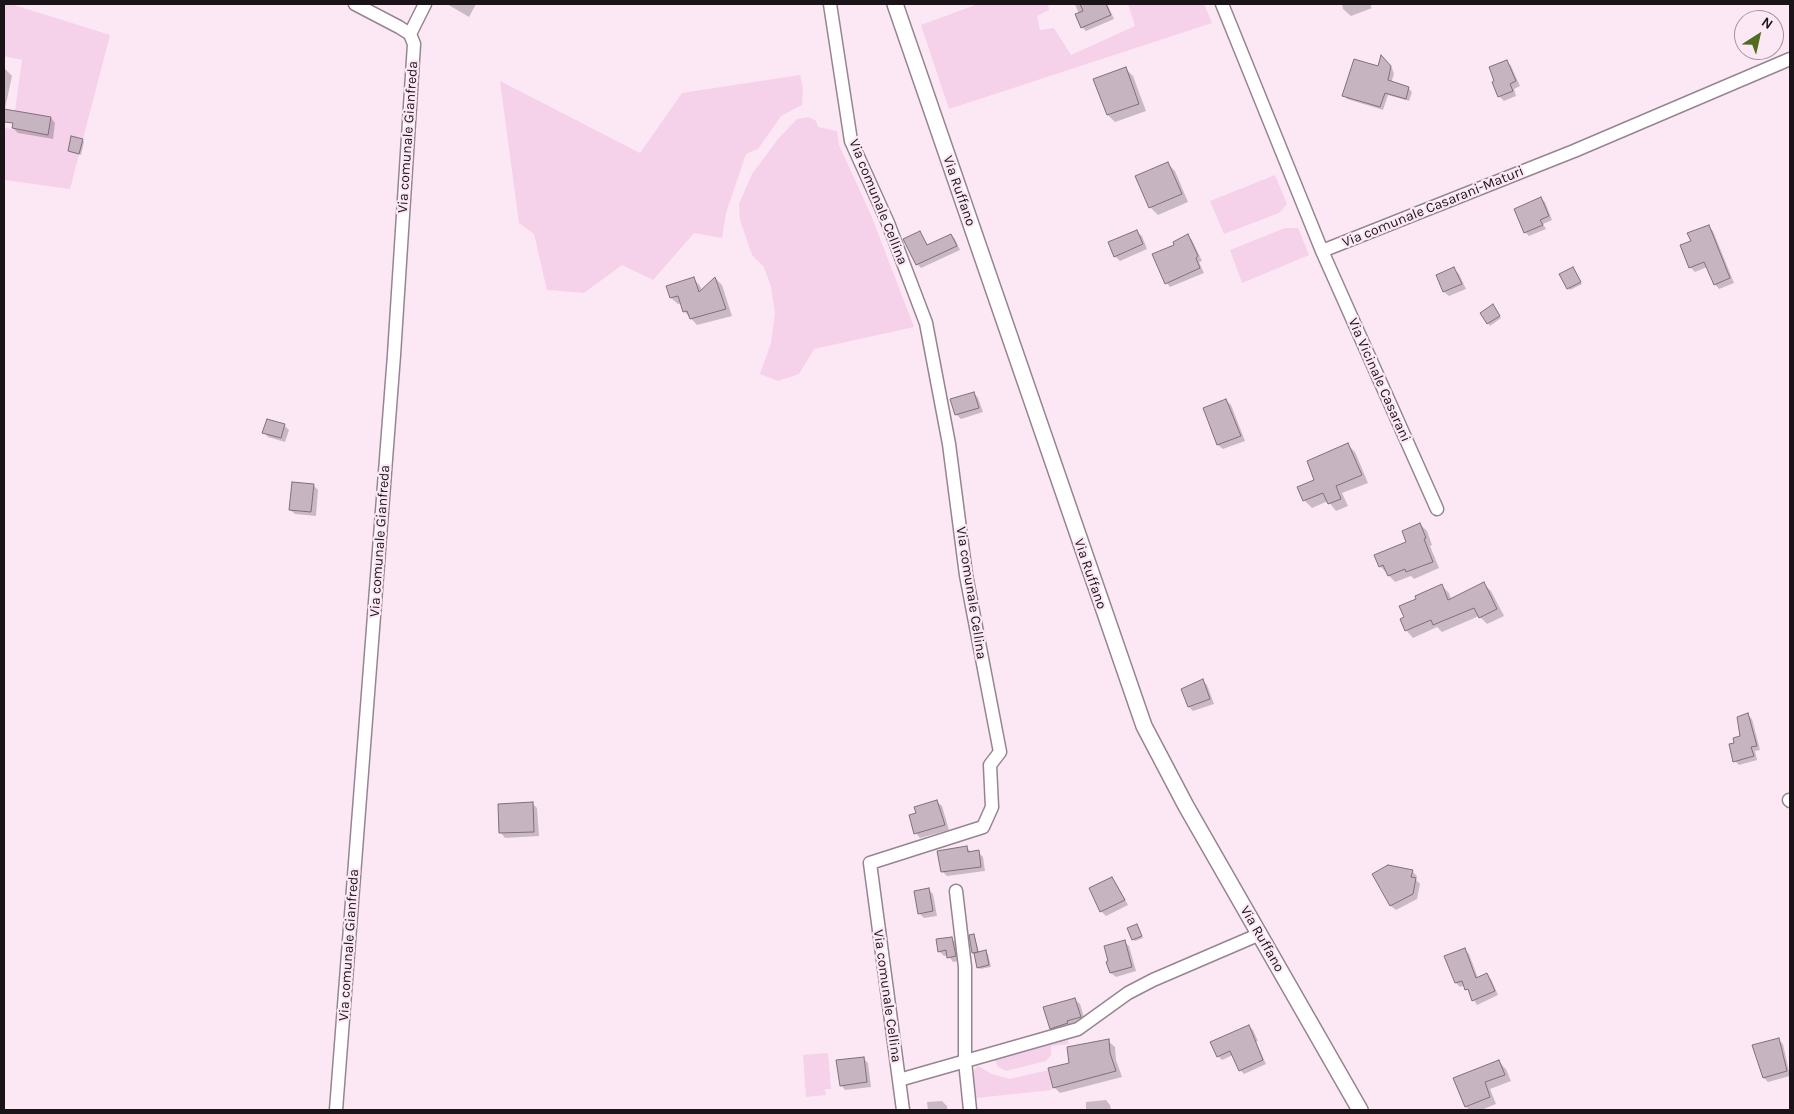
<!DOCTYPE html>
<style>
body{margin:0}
#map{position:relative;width:1794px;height:1114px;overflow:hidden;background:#fce8f5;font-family:Karla,sans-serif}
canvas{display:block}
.frame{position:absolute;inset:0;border:5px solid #1a1318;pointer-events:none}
.north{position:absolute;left:1734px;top:10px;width:50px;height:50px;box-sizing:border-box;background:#fce8f5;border:1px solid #a2939d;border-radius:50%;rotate:35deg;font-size:14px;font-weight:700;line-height:20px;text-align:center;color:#1a1318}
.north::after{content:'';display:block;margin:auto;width:18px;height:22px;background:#526d20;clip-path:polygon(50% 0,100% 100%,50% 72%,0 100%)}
</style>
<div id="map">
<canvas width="1794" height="1114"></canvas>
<div class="frame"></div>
<div class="north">N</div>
</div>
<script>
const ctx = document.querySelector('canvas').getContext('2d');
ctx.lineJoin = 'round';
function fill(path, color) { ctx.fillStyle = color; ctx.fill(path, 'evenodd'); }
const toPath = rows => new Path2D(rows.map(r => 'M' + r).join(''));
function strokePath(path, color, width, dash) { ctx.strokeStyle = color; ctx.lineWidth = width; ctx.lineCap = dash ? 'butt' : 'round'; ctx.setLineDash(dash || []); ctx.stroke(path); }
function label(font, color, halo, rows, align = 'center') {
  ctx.font = font + ' Karla,sans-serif'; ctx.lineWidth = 4.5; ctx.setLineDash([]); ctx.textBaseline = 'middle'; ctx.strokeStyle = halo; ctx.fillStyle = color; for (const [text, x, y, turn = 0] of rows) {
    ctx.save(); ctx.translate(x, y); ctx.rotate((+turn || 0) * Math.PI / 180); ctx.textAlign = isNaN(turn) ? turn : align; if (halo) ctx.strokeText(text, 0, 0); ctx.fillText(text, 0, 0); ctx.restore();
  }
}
const green = toPath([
 [4,4,11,4,110,35,70,189,4,180,4,128,48,134,51,117,15,111,22,60,4,56],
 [978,4,1048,4,1049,10,1037,16,1040,30,1054,28,1071,55,1135,26,1128,4,1204,4,1212,23,949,109,921,25],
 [800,75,803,88,802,105,781,116,758,149,746,154,726,213,722,238,694,233,653,280,622,265,584,293,547,290,534,234,519,223,500,81,640,153,682,93],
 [809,117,816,121,818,127,837,131,839,145,871,215,914,327,814,349,799,374,778,381,760,374,771,343,775,313,771,287,764,267,752,255,740,220,739,204,752,174,778,139,797,119],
 [1275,175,1287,204,1279,213,1224,234,1210,201],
 [1285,228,1298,228,1309,255,1242,283,1230,250],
 [1066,1037,1069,1044,1051,1046,1051,1055,1046,1061,1006,1071,997,1066,993,1055],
 [828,1053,831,1089,825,1089,826,1095,806,1097,803,1055],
 [978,1066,992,1074,1009,1079,1049,1070,1052,1090,976,1098,972,1076,974,1070]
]);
const shadow = toPath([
 [447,4,476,4,469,17],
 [1075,4,1107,4,1114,19,1086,31,1082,27,1079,14],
 [1342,4,1375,4,1370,6,1372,8,1351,16,1343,9],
 [1382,58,1392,68,1394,74,1391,83,1408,88,1412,92,1409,101,1388,95,1383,110,1347,99,1344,95,1379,68],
 [1506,61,1511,66,1520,86,1514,89,1516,96,1504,101,1499,96],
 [4,68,12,76,4,113],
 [1126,69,1133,76,1146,111,1115,122,1108,115],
 [51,118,55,123,53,139,18,133,13,128],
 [82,140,84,142,81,155,70,151],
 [1168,164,1175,171,1188,202,1158,215,1150,207],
 [1541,198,1545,202,1552,220,1543,224,1546,229,1529,236,1525,232],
 [1708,226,1713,231,1734,283,1719,289,1715,284,1707,267,1695,272,1690,267,1692,241],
 [1137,232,1142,236,1147,249,1120,261,1115,256],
 [920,233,928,245,951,235,955,239,960,250,921,268,917,264],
 [1188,236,1192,240,1202,261,1199,262,1204,273,1170,287,1167,283,1154,255,1176,245],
 [1454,269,1459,274,1466,289,1449,296,1444,292,1438,276],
 [1575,270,1582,284,1570,290,1568,288],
 [715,278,722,285,732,316,697,325,684,311,682,303,678,304,671,298,694,279,700,286,702,290],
 [1494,308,1501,318,1490,326,1481,313],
 [974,393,978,398,983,412,961,419,956,414],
 [1226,400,1231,405,1245,441,1223,449,1218,445,1204,409],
 [284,425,289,430,285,442,268,437,264,432],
 [1348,445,1355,452,1368,483,1342,493,1348,506,1336,511,1328,501,1312,508,1305,501,1299,487,1316,480],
 [313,485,318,490,316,516,295,514,290,510],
 [1420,524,1427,531,1432,545,1430,546,1439,568,1414,579,1411,576,1395,582,1380,566,1408,542],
 [1484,584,1491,591,1504,616,1487,624,1479,616,1442,632,1437,627,1413,638,1406,630,1405,618,1418,599,1442,586,1449,593,1451,599],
 [1203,681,1207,685,1214,704,1193,711,1189,707],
 [1748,715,1752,719,1760,750,1755,751,1757,760,1739,765,1735,761,1735,744,1742,737],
 [937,802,942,806,949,830,920,838,916,833],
 [532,803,537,808,539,836,505,838,501,833],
 [966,847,971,852,978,852,983,857,985,871,947,876,942,871],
 [1412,871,1417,876,1416,880,1420,884,1417,899,1396,910,1391,906,1374,874],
 [1112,879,1116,883,1128,905,1106,916,1101,911,1091,889],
 [928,889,933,894,937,916,924,918,919,913],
 [1137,925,1143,938,1135,941,1133,939],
 [973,935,975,937,979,953,986,952,988,954,991,967,980,969,978,967,975,955,973,953],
 [951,938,956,943,960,961,953,962,948,955,944,956,939,951],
 [1124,942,1129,946,1136,971,1116,977,1111,973],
 [1465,950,1469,954,1478,978,1487,975,1491,979,1498,995,1477,1005,1465,985,1460,987,1456,983],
 [1075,1000,1080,1004,1085,1021,1056,1033,1051,1028],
 [1249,1026,1253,1030,1258,1041,1256,1042,1266,1064,1244,1074,1240,1070,1233,1055,1222,1060,1218,1056],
 [1778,1039,1783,1044,1790,1076,1768,1082,1764,1078],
 [1108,1041,1115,1047,1116,1060,1122,1077,1060,1093,1054,1087,1070,1064],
 [863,1058,868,1063,871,1087,845,1090,841,1085],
 [1499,1062,1506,1069,1511,1081,1490,1089,1496,1104,1481,1110,1470,1110,1466,1107,1455,1079],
 [1106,1100,1110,1105,1111,1110,1086,1110,1086,1102],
 [942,1101,947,1106,947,1110,928,1110,927,1102]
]);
const building = toPath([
 [1080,4,1106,4,1111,15,1081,28,1075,14,1083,11,1080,4],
 [1381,55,1391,66,1388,80,1409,87,1406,99,1385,93,1380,107,1342,96,1354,59,1378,66,1381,55],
 [1507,60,1516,81,1510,84,1513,91,1498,97,1492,82,1494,81,1489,67,1507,60],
 [1126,67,1139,104,1107,115,1093,79,1126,67],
 [4,109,51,117,48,135,12,128,13,123,4,122,4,109],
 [71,136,83,139,79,154,68,151,71,136],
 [1168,162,1182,194,1149,208,1135,176,1168,162],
 [1541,197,1549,216,1540,220,1543,225,1524,233,1514,209,1541,197],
 [1709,225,1730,278,1714,285,1704,262,1689,268,1680,245,1691,241,1687,233,1709,225],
 [1137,230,1143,244,1114,257,1108,242,1137,230],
 [920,231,927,245,951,234,957,246,916,265,903,239,920,231],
 [1188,234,1198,256,1196,258,1200,268,1165,284,1152,254,1174,245,1173,242,1188,234],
 [1454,267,1462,284,1443,292,1436,275,1454,267],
 [1573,267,1581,282,1567,289,1559,274,1573,267],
 [694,277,699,292,715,277,726,309,690,319,687,311,683,312,678,296,670,298,666,286,694,277],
 [1493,304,1500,316,1487,324,1480,313,1493,304],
 [974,392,979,408,955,415,950,399,974,392],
 [1226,399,1241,436,1217,445,1203,408,1226,399],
 [267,419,285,424,281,438,262,433,267,419],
 [1348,443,1362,475,1336,486,1341,499,1328,504,1323,493,1303,501,1297,487,1314,480,1307,461,1348,443],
 [292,482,314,484,311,512,289,510,292,482],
 [1420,523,1426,538,1424,539,1433,562,1406,572,1405,569,1388,576,1383,565,1379,567,1374,555,1406,542,1402,531,1420,523],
 [1484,582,1497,609,1479,618,1474,608,1433,625,1431,620,1405,631,1400,619,1404,617,1399,606,1416,599,1415,596,1442,584,1448,600,1484,582],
 [1203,679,1210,699,1188,707,1181,689,1203,679],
 [1748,713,1757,746,1751,747,1754,756,1733,762,1729,744,1734,743,1733,738,1740,736,1737,717,1748,713],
 [937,800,945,825,914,834,909,815,916,813,914,807,937,800],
 [533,802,534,832,499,833,498,804,533,802],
 [967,846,968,852,979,850,981,867,941,872,937,851,967,846],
 [1388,865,1413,870,1411,877,1416,878,1413,894,1390,906,1372,874,1388,865],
 [1112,877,1125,900,1100,912,1089,888,1112,877],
 [929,888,933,911,918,914,914,891,929,888],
 [1137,924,1142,936,1132,940,1127,928,1137,924],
 [974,934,978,952,972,953,969,935,974,934],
 [952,937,956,956,947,958,946,950,938,952,936,939,952,937],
 [1125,940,1132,967,1110,973,1106,962,1108,961,1104,946,1125,940],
 [1465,948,1476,978,1487,973,1495,991,1472,1001,1468,989,1465,990,1462,981,1455,983,1444,956,1465,948],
 [986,950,989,965,977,968,974,953,986,950],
 [1075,998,1081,1017,1067,1021,1068,1023,1050,1029,1043,1007,1075,998],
 [1249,1025,1263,1060,1239,1071,1230,1051,1217,1057,1210,1042,1249,1025],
 [1779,1038,1787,1071,1763,1078,1752,1045,1779,1038],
 [1109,1039,1110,1053,1116,1071,1053,1088,1048,1068,1069,1063,1067,1047,1109,1039],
 [864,1057,867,1082,840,1086,836,1060,864,1057],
 [1499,1060,1505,1075,1485,1082,1490,1097,1465,1107,1453,1078,1499,1060]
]);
const minor = toPath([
 [830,4,851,141,888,223,926,323,949,444,966,575,1000,752,990,765,992,807,983,827,870,863,903,1110],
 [1222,4,1322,251,1574,151,1790,59],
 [410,34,425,4],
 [1322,251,1437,509],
 [1789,800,1790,801],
 [956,891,965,967,965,1061,970,1110],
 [899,1080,1078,1029,1128,993,1153,980,1260,934],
 [336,1110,394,355,414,44,410,34,399,27,355,4]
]);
const tertiary = toPath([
 [895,4,1144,726,1186,806,1360,1110]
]);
const streetNames = [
 ["Via comunale Gianfreda",408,137,-86],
 ["Via Ruffano",959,191,71],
 ["Via comunale Cellina",878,202,68],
 ["Via comunale Casarani-Maturi",1433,207,-22],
 ["Via Vicinale Casarani",1379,380,66],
 ["Via comunale Gianfreda",380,541,-86],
 ["Via Ruffano",1090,574,71],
 ["Via comunale Cellina",971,593,81],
 ["Via Ruffano",1262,939,60],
 ["Via comunale Gianfreda",349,945,-86],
 ["Via comunale Cellina",887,996,82]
];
fill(green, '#f5d1ea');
fill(shadow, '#0003');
fill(building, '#c7b4c1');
strokePath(building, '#806f7b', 1);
strokePath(minor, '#968591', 15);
strokePath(tertiary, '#968591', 18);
strokePath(minor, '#fff', 12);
strokePath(tertiary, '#fff', 15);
label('14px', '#1a1318', '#fce8f5', streetNames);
</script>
